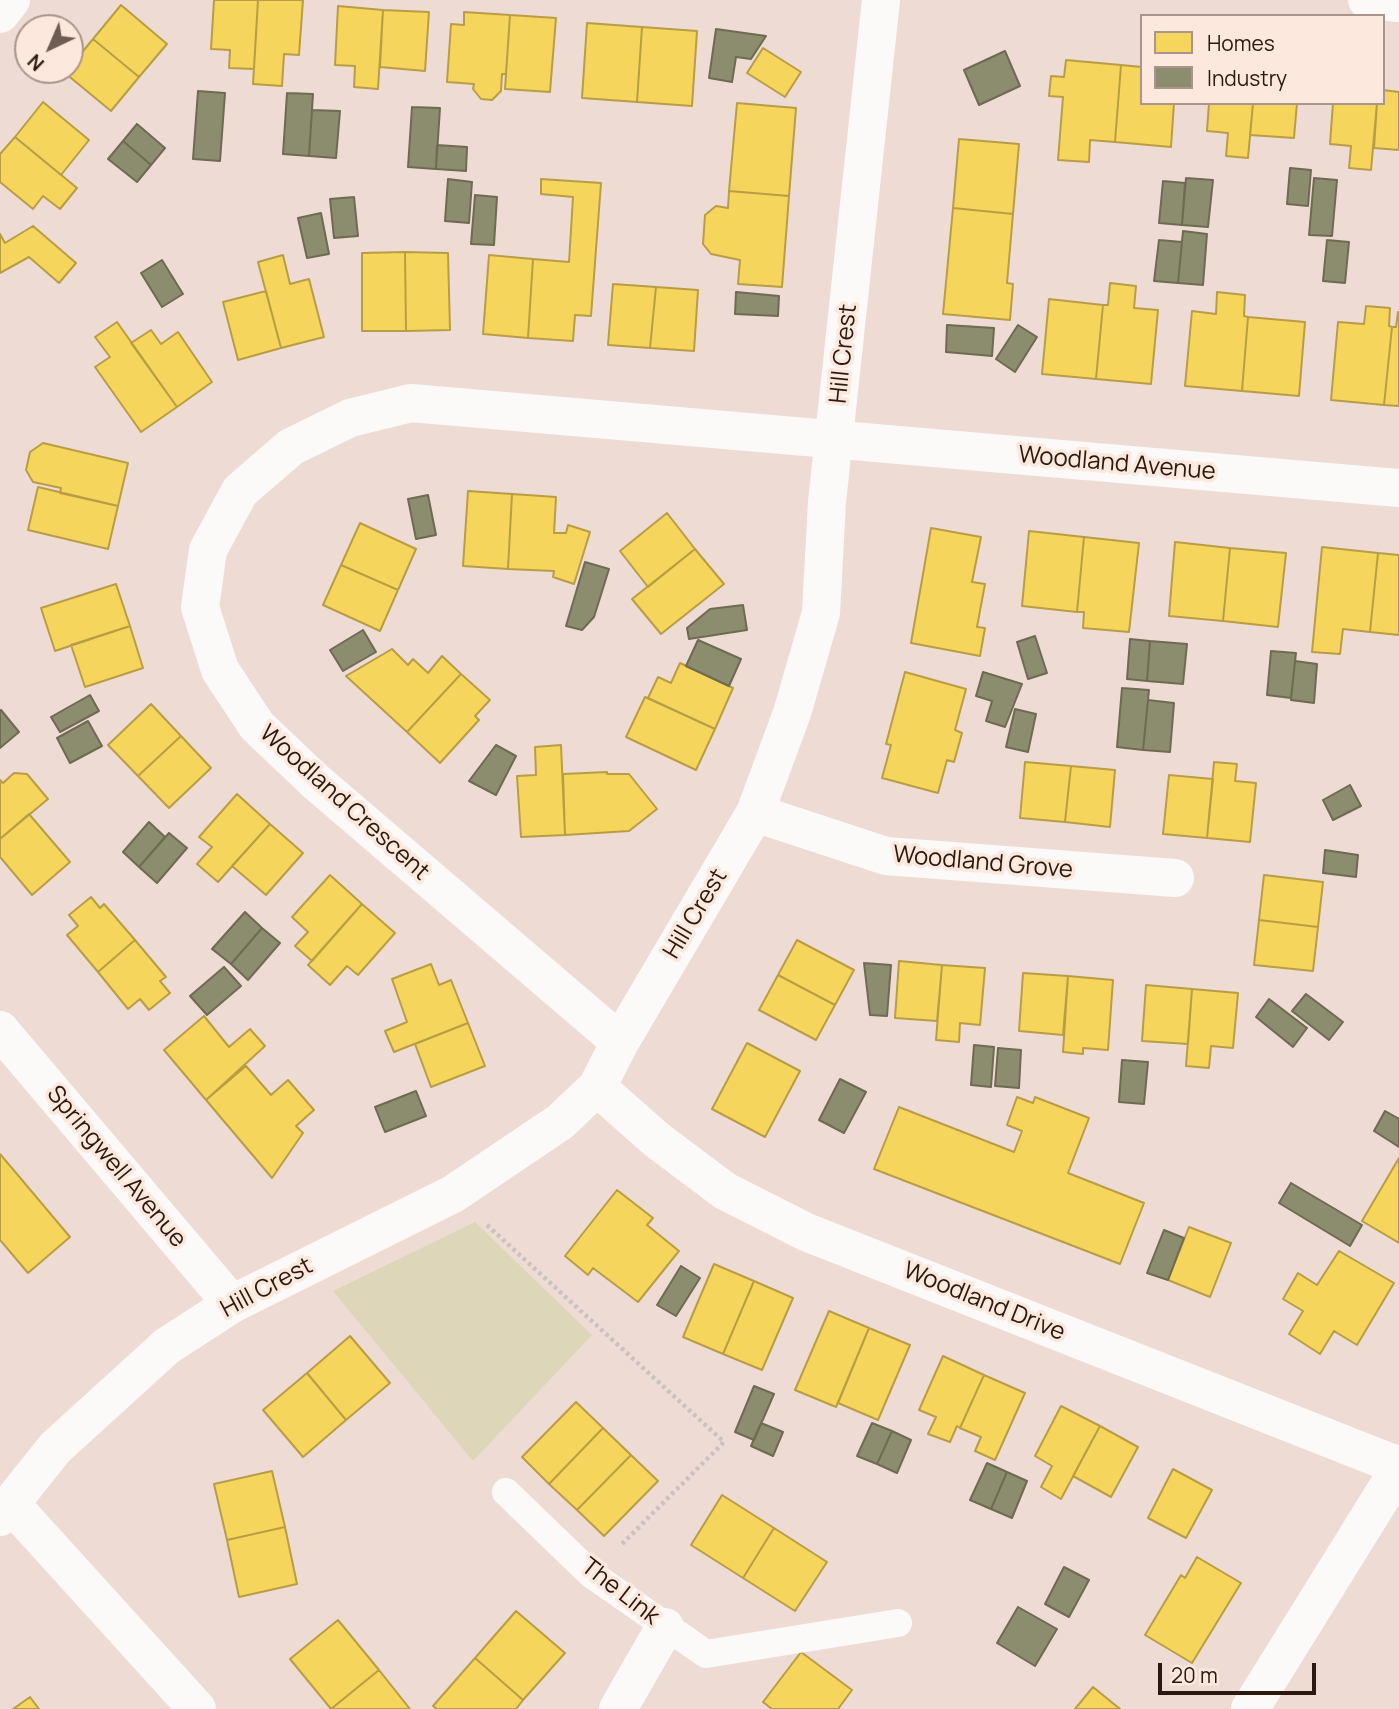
<!DOCTYPE html>
<style>
body{margin:0}
#map{position:relative;width:1399px;height:1709px;overflow:hidden;background:#eedcd4;font-family:Manrope,sans-serif}
canvas{display:block}
.legend{position:absolute;left:1140px;top:14px;width:245px;height:91px;box-sizing:border-box;background:#fde8dd;border:2px solid #a9958b;margin:0;padding:9px 12px;list-style:none;font-size:21px;color:#2b190f}
.legend li{display:flex;align-items:center;gap:14px;height:35px}
.legend b{width:35px;border:2px solid #a9958b}
.north{position:absolute;left:14px;top:14px;width:70px;height:70px;box-sizing:border-box;background:#fde8dd;border:2px solid #a9958b;border-radius:50%;rotate:224deg;font-size:19px;font-weight:700;line-height:28px;text-align:center;color:#2b190f}
.north::after{content:'';display:block;margin:auto;width:24px;height:32px;background:#6f5d54;clip-path:polygon(50% 0,100% 100%,50% 72%,0 100%)}
.scale{position:absolute;left:1158px;top:1663px;width:158px;height:32px;box-sizing:border-box;border:4px solid #2b190f;border-top:0;padding-left:9px;font-size:21px;line-height:24px;white-space:nowrap;color:#2b190f;-webkit-text-stroke:5px #fde8dd;paint-order:stroke}
</style>
<div id="map">
<canvas width="1399" height="1709"></canvas>
<ul class="legend">
<li><b style="height:19px;background:#f6d55c"></b>Homes</li>
<li><b style="height:19px;background:#8c8c6e"></b>Industry</li>
</ul>
<div class="north">N</div>
<div class="scale">20 m</div>
</div>
<script>
const ctx = document.querySelector('canvas').getContext('2d');
ctx.lineJoin = 'round';
function fill(path, color) { ctx.fillStyle = color; ctx.fill(path, 'evenodd'); }
const toPath = rows => new Path2D(rows.map(r => 'M' + r).join(''));
function strokePath(path, color, width, dash) { ctx.strokeStyle = color; ctx.lineWidth = width; ctx.lineCap = dash ? 'butt' : 'round'; ctx.setLineDash(dash || []); ctx.stroke(path); }
function label(font, color, halo, rows, align = 'center') {
  ctx.font = font + ' Manrope,sans-serif'; ctx.lineWidth = 7; ctx.setLineDash([]); ctx.textBaseline = 'middle'; ctx.strokeStyle = halo; ctx.fillStyle = color; for (const [text, x, y, turn = 0] of rows) {
    ctx.save(); ctx.translate(x, y); ctx.rotate((+turn || 0) * Math.PI / 180); ctx.textAlign = isNaN(turn) ? turn : align; if (halo) ctx.strokeText(text, 0, 0); ctx.fillText(text, 0, 0); ctx.restore();
  }
}
const green = toPath([
 [475,1222,592,1335,473,1461,333,1291]
]);
const homes = toPath([
 [214,0,258,0,254,69,229,68,230,50,211,49,214,0],
 [258,0,303,0,299,55,284,54,282,86,253,84,258,0],
 [121,5,167,44,139,77,93,39,121,5],
 [338,6,383,10,378,89,354,87,355,66,335,65,338,6],
 [383,10,429,12,425,71,380,67,383,10],
 [464,12,510,15,506,74,502,74,501,91,492,100,481,99,473,89,474,84,447,82,451,24,464,25,464,12],
 [510,15,556,18,550,92,505,89,510,15],
 [587,23,642,27,637,102,582,98,587,23],
 [642,27,697,31,692,106,637,102,642,27],
 [93,39,139,77,111,111,65,73,93,39],
 [763,48,801,72,785,97,747,73,763,48],
 [1066,60,1121,65,1115,142,1090,140,1089,162,1058,160,1063,97,1049,96,1051,76,1064,77,1066,60],
 [1121,65,1142,67,1142,103,1174,103,1171,147,1115,142,1121,65],
 [1383,90,1399,92,1399,150,1374,148,1377,103,1383,103,1383,90],
 [43,102,89,140,61,175,15,137,43,102],
 [737,103,796,108,789,196,729,191,737,103],
 [1209,103,1253,103,1248,158,1226,156,1228,133,1207,131,1209,103],
 [1253,103,1297,103,1294,138,1250,135,1253,103],
 [1333,103,1377,103,1371,170,1349,168,1351,146,1330,144,1333,103],
 [15,137,77,188,60,209,43,196,33,209,0,182,0,154,15,137],
 [959,139,1019,144,1013,214,953,208,959,139],
 [541,179,601,183,591,316,575,315,573,341,528,338,533,259,569,262,573,197,541,194,541,179],
 [729,191,789,196,782,287,738,284,740,260,711,254,703,244,705,215,716,206,728,208,729,191],
 [953,208,1013,214,1007,283,1013,284,1010,320,943,314,953,208],
 [33,226,76,263,59,283,29,257,0,273,0,234,5,243,33,226],
 [405,252,448,253,450,330,406,331,405,252],
 [405,252,406,331,362,331,362,253,405,252],
 [283,255,290,284,309,279,324,337,281,348,258,262,283,255],
 [489,255,533,259,528,338,483,334,489,255],
 [1110,283,1136,286,1134,308,1158,310,1151,384,1096,379,1103,305,1108,305,1110,283],
 [613,284,656,287,650,348,608,345,613,284],
 [656,287,698,290,694,351,650,348,656,287],
 [266,291,281,348,238,360,223,302,266,291],
 [1217,292,1245,295,1244,316,1248,317,1242,391,1185,386,1192,311,1216,314,1217,292],
 [1049,299,1103,305,1096,379,1042,374,1049,299],
 [1366,306,1390,308,1389,326,1392,327,1384,405,1331,400,1338,322,1364,324,1366,306],
 [1398,312,1399,312,1399,406,1384,405,1392,327,1396,327,1398,312],
 [1248,317,1305,322,1299,396,1242,391,1248,317],
 [117,322,177,407,141,432,95,367,110,357,95,337,117,322],
 [151,330,161,344,178,332,212,382,177,407,131,343,151,330],
 [43,443,128,463,118,506,60,493,61,488,33,482,26,470,30,452,43,443],
 [38,487,118,506,108,549,28,530,38,487],
 [468,491,512,494,508,569,463,566,468,491],
 [512,494,556,497,554,533,566,533,568,525,590,532,574,584,553,577,554,571,508,569,512,494],
 [667,513,695,549,648,587,620,551,667,513],
 [360,523,416,549,398,590,341,565,360,523],
 [931,528,981,537,972,582,985,584,977,627,985,628,980,656,911,643,931,528],
 [1029,531,1084,537,1077,612,1022,606,1029,531],
 [1084,537,1139,543,1129,632,1083,628,1084,612,1077,612,1084,537],
 [1175,542,1230,548,1223,621,1169,616,1175,542],
 [1322,547,1378,553,1370,632,1343,629,1340,654,1312,652,1322,547],
 [1230,548,1286,553,1278,627,1223,621,1230,548],
 [695,549,724,584,661,634,632,599,695,549],
 [1378,553,1399,555,1399,635,1370,632,1378,553],
 [341,565,398,590,380,631,323,605,341,565],
 [116,584,130,626,55,651,41,608,116,584],
 [130,626,143,668,85,687,71,645,130,626],
 [392,649,408,665,413,659,428,673,442,656,461,674,407,732,346,676,392,649],
 [680,663,733,688,715,729,648,698,658,677,671,683,680,663],
 [905,672,966,689,955,730,962,733,954,762,947,760,938,793,882,778,891,745,886,744,905,672],
 [461,674,490,700,475,716,479,720,440,763,407,732,461,674],
 [645,697,715,729,696,770,626,737,645,697],
 [151,704,181,736,138,776,108,745,151,704],
 [181,736,211,768,169,808,138,776,181,736],
 [561,745,565,835,521,837,517,776,536,775,535,747,561,745],
 [1025,762,1071,766,1065,822,1020,818,1025,762],
 [1214,762,1237,764,1235,781,1256,783,1250,842,1207,838,1214,762],
 [1071,766,1115,770,1110,827,1065,822,1071,766],
 [607,772,607,774,629,774,657,809,629,831,565,835,563,774,607,772],
 [14,773,27,774,48,799,0,839,0,780,3,783,14,773],
 [1169,775,1213,779,1207,838,1163,834,1169,775],
 [237,794,270,824,218,882,197,864,212,847,199,837,237,794],
 [29,814,70,862,32,895,0,857,0,839,29,814],
 [270,824,303,853,266,895,232,866,270,824],
 [330,875,362,904,312,961,295,946,308,932,292,917,330,875],
 [1264,875,1323,882,1318,927,1259,920,1264,875],
 [91,897,100,908,104,904,135,940,98,972,67,935,78,926,69,915,91,897],
 [362,904,395,933,358,975,347,966,330,985,308,965,362,904],
 [1259,920,1318,927,1313,971,1254,965,1259,920],
 [135,940,166,977,160,981,170,993,149,1010,140,999,128,1009,98,972,135,940],
 [797,940,854,970,835,1005,778,975,797,940],
 [899,961,942,965,937,1021,895,1018,899,961],
 [431,964,439,985,451,980,468,1023,394,1052,385,1031,407,1022,392,979,431,964],
 [942,965,985,968,980,1025,960,1023,959,1042,936,1040,942,965],
 [1023,973,1068,976,1063,1035,1019,1031,1023,973],
 [778,975,835,1005,816,1040,759,1010,778,975],
 [1068,976,1113,980,1108,1050,1083,1048,1083,1054,1063,1052,1068,976],
 [1146,985,1192,989,1188,1044,1142,1041,1146,985],
 [1192,989,1238,993,1233,1048,1211,1046,1209,1068,1186,1066,1192,989],
 [204,1016,229,1047,250,1029,265,1046,206,1100,164,1050,204,1016],
 [468,1023,485,1066,431,1087,415,1044,468,1023],
 [747,1043,800,1071,765,1137,712,1109,747,1043],
 [246,1066,271,1095,288,1080,314,1110,296,1126,303,1133,272,1178,206,1100,246,1066],
 [1017,1097,1033,1103,1035,1097,1089,1118,1068,1173,1144,1203,1120,1264,874,1169,899,1107,1014,1152,1022,1131,1007,1125,1017,1097],
 [0,1154,70,1237,28,1273,0,1240,0,1154],
 [1399,1158,1399,1243,1362,1221,1399,1158],
 [617,1190,653,1218,647,1225,679,1251,638,1302,593,1268,588,1275,565,1256,617,1190],
 [1189,1227,1231,1243,1210,1297,1168,1280,1189,1227],
 [1339,1251,1394,1283,1357,1345,1334,1331,1320,1354,1289,1334,1303,1311,1283,1299,1298,1273,1317,1285,1339,1251],
 [714,1264,754,1281,723,1354,683,1337,714,1264],
 [754,1281,793,1298,762,1370,723,1354,754,1281],
 [829,1311,869,1328,836,1407,795,1390,829,1311],
 [869,1328,910,1345,878,1420,838,1403,869,1328],
 [350,1336,390,1383,346,1420,307,1373,350,1336],
 [943,1356,984,1375,960,1428,957,1426,950,1442,928,1434,936,1417,919,1410,943,1356],
 [307,1373,346,1420,303,1457,263,1410,307,1373],
 [984,1375,1025,1393,995,1460,975,1451,981,1437,960,1428,984,1375],
 [576,1402,603,1428,549,1484,522,1457,576,1402],
 [1061,1406,1100,1426,1061,1499,1041,1487,1052,1466,1035,1456,1061,1406],
 [1100,1426,1138,1447,1111,1497,1073,1476,1100,1426],
 [603,1428,631,1455,577,1510,549,1484,603,1428],
 [631,1455,658,1481,604,1536,577,1510,631,1455],
 [1173,1469,1212,1490,1186,1538,1148,1518,1173,1469],
 [272,1471,285,1527,227,1540,214,1484,272,1471],
 [722,1495,774,1528,743,1578,691,1545,722,1495],
 [285,1527,297,1584,239,1597,227,1540,285,1527],
 [774,1528,827,1562,795,1611,743,1578,774,1528],
 [1197,1557,1241,1583,1192,1663,1145,1635,1181,1575,1185,1578,1197,1557],
 [516,1611,565,1653,523,1700,475,1658,516,1611],
 [338,1620,379,1670,331,1709,290,1659,338,1620],
 [801,1652,852,1690,838,1709,772,1709,763,1702,801,1652],
 [475,1658,523,1700,516,1709,437,1709,433,1706,475,1658],
 [379,1670,410,1709,331,1709,379,1670],
 [1093,1687,1120,1709,1075,1709,1093,1687],
 [30,1697,39,1709,13,1709,30,1697]
]);
const industry = toPath([
 [716,29,766,36,751,59,736,57,732,82,709,78,716,29],
 [1005,51,1020,86,979,105,964,70,1005,51],
 [198,91,225,93,220,161,193,159,198,91],
 [287,93,313,94,309,156,283,154,287,93],
 [412,107,440,108,436,169,408,167,412,107],
 [312,110,340,111,336,158,309,156,312,110],
 [137,124,165,148,151,165,123,141,137,124],
 [123,141,151,165,137,182,108,159,123,141],
 [437,145,467,147,466,171,436,169,437,145],
 [1290,168,1311,170,1308,206,1287,204,1290,168],
 [1186,178,1213,180,1208,227,1182,225,1186,178],
 [1314,178,1337,180,1332,236,1309,235,1314,178],
 [448,179,472,182,469,223,445,221,448,179],
 [1163,181,1185,183,1182,225,1159,223,1163,181],
 [475,195,497,197,494,245,471,244,475,195],
 [354,197,358,236,334,238,330,199,354,197],
 [321,213,329,254,307,258,298,218,321,213],
 [1183,231,1207,234,1203,285,1178,283,1183,231],
 [1159,240,1182,242,1178,283,1154,281,1159,240],
 [1327,240,1349,242,1345,283,1323,281,1327,240],
 [162,260,183,294,162,307,141,273,162,260],
 [736,292,779,296,778,316,735,314,736,292],
 [947,325,994,328,992,356,946,352,947,325],
 [1018,325,1037,337,1015,372,996,359,1018,325],
 [428,495,436,535,416,539,408,499,428,495],
 [585,562,609,569,594,617,582,630,566,626,585,562],
 [743,605,747,630,689,639,687,628,710,609,743,605],
 [363,630,376,652,343,671,330,650,363,630],
 [1035,636,1047,673,1028,679,1017,642,1035,636],
 [1130,639,1150,641,1147,681,1127,679,1130,639],
 [698,640,741,659,729,686,686,666,698,640],
 [1150,641,1187,644,1183,684,1147,681,1150,641],
 [1271,651,1296,653,1291,698,1267,695,1271,651],
 [1295,661,1317,664,1314,703,1291,700,1295,661],
 [983,672,1022,684,1005,727,986,721,992,701,976,696,983,672],
 [1122,688,1149,690,1143,750,1117,747,1122,688],
 [90,695,99,711,60,732,51,717,90,695],
 [1148,700,1174,703,1170,752,1143,750,1148,700],
 [1015,709,1036,714,1028,752,1006,747,1015,709],
 [1,710,19,732,0,748,0,711,1,710],
 [88,721,102,746,70,763,57,738,88,721],
 [496,745,516,756,496,795,469,781,496,745],
 [1350,785,1361,806,1333,820,1323,800,1350,785],
 [149,822,165,837,139,867,123,852,149,822],
 [169,833,187,848,157,883,139,867,169,833],
 [1325,850,1358,855,1356,877,1323,873,1325,850],
 [245,912,262,928,231,964,212,949,245,912],
 [262,928,280,943,248,980,231,964,262,928],
 [864,963,891,965,887,1016,870,1015,864,963],
 [224,967,241,986,207,1015,190,996,224,967],
 [1306,994,1343,1022,1329,1040,1292,1011,1306,994],
 [1269,999,1307,1028,1293,1047,1256,1017,1269,999],
 [974,1045,994,1047,991,1087,971,1085,974,1045],
 [998,1048,1021,1050,1019,1088,995,1086,998,1048],
 [1122,1060,1148,1062,1144,1104,1119,1102,1122,1060],
 [840,1079,866,1092,844,1133,819,1120,840,1079],
 [416,1091,426,1116,385,1132,375,1107,416,1091],
 [1385,1111,1399,1119,1399,1147,1374,1131,1385,1111],
 [1291,1183,1362,1225,1350,1246,1279,1203,1291,1183],
 [1164,1230,1184,1238,1168,1280,1147,1273,1164,1230],
 [681,1266,700,1278,676,1316,657,1305,681,1266],
 [754,1386,774,1394,754,1440,735,1432,754,1386],
 [761,1423,783,1432,773,1456,751,1446,761,1423],
 [872,1423,892,1431,877,1464,857,1456,872,1423],
 [892,1431,911,1440,897,1473,877,1464,892,1431],
 [987,1463,1007,1472,991,1509,970,1500,987,1463],
 [1007,1472,1027,1481,1012,1518,991,1509,1007,1472],
 [1064,1567,1089,1580,1069,1617,1045,1604,1064,1567],
 [1018,1607,1057,1629,1035,1666,997,1643,1018,1607]
]);
const path = toPath([
 [487,1225,724,1442,621,1545]
]);
const lane = toPath([
 [506,1492,591,1574,706,1654,898,1623]
]);
const street = toPath([
 [1367,0,1399,3],
 [0,14,11,0],
 [755,813,886,856,1175,878],
 [0,1030,232,1304],
 [620,1042,315,781,257,726,220,670,200,607,208,550,240,491,291,447,350,418,411,403,1399,488],
 [597,1087,657,1140,725,1191,806,1232,1399,1466],
 [11,1504,197,1709],
 [0,1517,55,1448,167,1346,232,1304,453,1194,560,1122,597,1087,620,1042,755,813,792,713,821,613,827,502,881,0],
 [618,1709,665,1627]
]);
const secondary = toPath([
 [1250,1709,1399,1469]
]);
const streetNames = [
 ["Hill Crest",844,354,-84],
 ["Woodland Avenue",1117,464,5],
 ["Woodland Crescent",344,803,42],
 ["Woodland Grove",983,863,5],
 ["Hill Crest",696,914,-59],
 ["Springwell Avenue",116,1167,50],
 ["Hill Crest",267,1288,-28],
 ["Woodland Drive",984,1302,22],
 ["The Link",620,1592,38]
];
fill(green, '#ded6b8');
fill(homes, '#f6d55c');
strokePath(homes, '#b99d45', 2);
fill(industry, '#8c8c6e');
strokePath(industry, '#6f6a52', 2);
strokePath(path, '#c9c2bf', 4.5, [3.5, 3.5]);
strokePath(lane, '#fcfaf9', 28);
strokePath(street, '#fcfaf9', 38);
strokePath(secondary, '#fcfaf9', 38);
label('24px', '#2b190f', '#fde8dd', streetNames);
</script>
